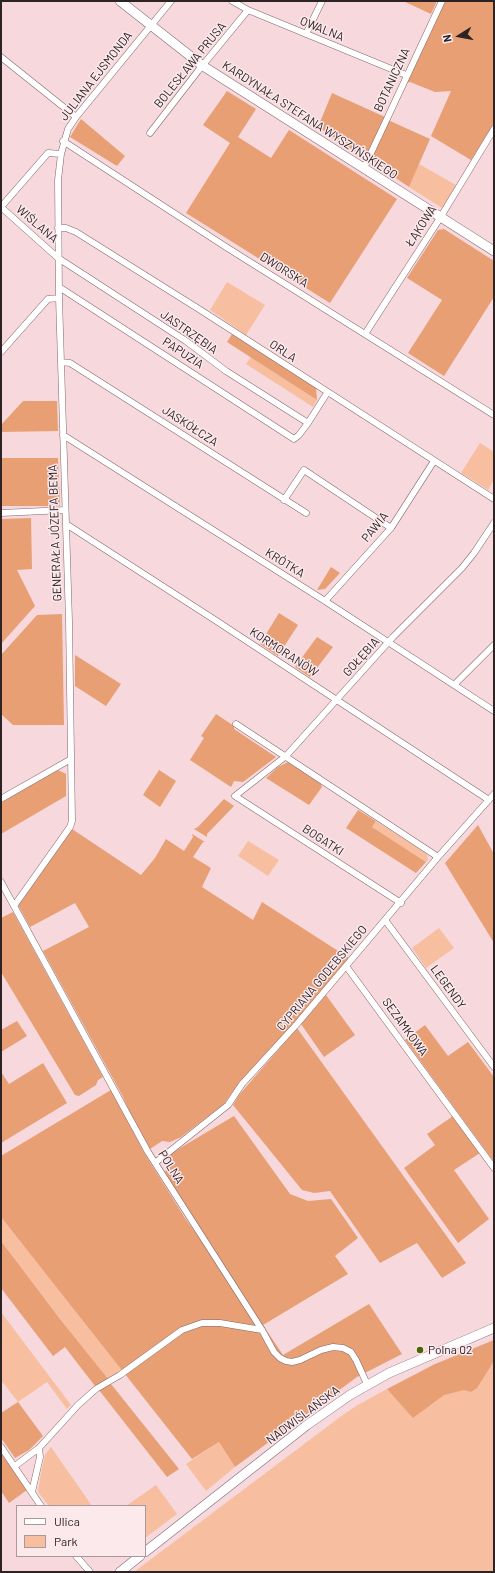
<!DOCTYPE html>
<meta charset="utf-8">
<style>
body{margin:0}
#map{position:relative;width:495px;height:1573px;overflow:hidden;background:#f6d8dd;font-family:Barlow,sans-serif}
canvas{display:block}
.frame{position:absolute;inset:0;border:2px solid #2d2224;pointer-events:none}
.legend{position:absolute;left:16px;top:1505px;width:130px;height:52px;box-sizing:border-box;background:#fbe9ec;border:1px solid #a9999c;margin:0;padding:5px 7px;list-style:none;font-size:12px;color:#2d2224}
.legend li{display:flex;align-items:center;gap:8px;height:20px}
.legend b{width:20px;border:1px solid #a9999c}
.north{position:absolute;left:439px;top:16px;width:40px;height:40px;-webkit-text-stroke:3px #fbe9ec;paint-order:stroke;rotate:259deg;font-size:11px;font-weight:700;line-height:16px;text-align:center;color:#2d2224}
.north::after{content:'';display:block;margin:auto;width:14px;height:18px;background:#2d2224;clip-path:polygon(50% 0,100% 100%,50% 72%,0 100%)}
</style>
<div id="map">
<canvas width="495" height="1573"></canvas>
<div class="frame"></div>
<ul class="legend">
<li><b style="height:5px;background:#fff"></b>Ulica</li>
<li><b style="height:11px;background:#f7bf9f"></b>Park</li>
</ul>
<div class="north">N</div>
</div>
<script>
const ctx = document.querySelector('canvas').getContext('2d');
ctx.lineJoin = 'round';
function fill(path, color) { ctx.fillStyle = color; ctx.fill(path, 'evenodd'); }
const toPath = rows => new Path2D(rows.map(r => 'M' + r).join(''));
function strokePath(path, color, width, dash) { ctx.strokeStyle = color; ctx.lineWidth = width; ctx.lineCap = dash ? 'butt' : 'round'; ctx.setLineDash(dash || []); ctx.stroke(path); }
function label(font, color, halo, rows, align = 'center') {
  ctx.font = font + ' Barlow,sans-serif'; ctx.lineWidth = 3; ctx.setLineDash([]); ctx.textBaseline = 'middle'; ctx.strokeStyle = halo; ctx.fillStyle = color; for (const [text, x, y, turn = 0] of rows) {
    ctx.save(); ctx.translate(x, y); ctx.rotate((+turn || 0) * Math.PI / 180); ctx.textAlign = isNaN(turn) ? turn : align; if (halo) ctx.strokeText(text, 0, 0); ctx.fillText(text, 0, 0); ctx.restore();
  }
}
const green = toPath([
 [419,164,456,185,442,208,409,187],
 [227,282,265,305,246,335,210,310],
 [251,357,317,400,313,407,246,364],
 [480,443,494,452,494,480,488,490,461,473],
 [376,821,427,854,428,860,426,862,372,827],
 [248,841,279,860,268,876,238,856],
 [439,928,454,948,426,968,412,948],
 [1,1217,123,1371,109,1380,60,1319,1,1241],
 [1,1312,71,1405,67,1409,47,1382,18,1402,1,1380],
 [494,1361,494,1572,134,1572,340,1417,356,1406,387,1389,414,1417,444,1394,477,1387],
 [219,1442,235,1467,206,1491,186,1464],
 [51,1447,92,1506,49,1506,38,1492,40,1478,45,1455],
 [156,1485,177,1514,145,1538,145,1506,126,1506]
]);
const forest = toPath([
 [403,1,437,1,431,14],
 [445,1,494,1,494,123,471,160,431,136,451,91,435,92,410,82,404,84],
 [227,91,256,109,238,137,271,158,289,130,397,199,330,303,186,213,230,143,203,125],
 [332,93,385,117,366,159,318,127],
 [81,119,125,156,117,166,70,137],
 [388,120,430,139,409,187,375,164,373,155],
 [444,229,494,261,494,297,444,376,408,353,442,300,407,278,438,230],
 [232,334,316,388,317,400,227,342],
 [23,401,57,401,58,431,1,432,1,425],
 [1,458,58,458,60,506,1,506],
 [31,518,32,569,17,570,35,606,1,644,1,519],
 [331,567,340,573,325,589,317,590],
 [279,613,298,625,278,656,260,644],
 [62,614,64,725,13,725,1,714,1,655,37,615],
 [317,637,333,647,310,677,295,667],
 [75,655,121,684,106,706,75,686],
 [216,714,234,726,234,729,276,757,243,782,234,781,231,787,190,760,204,738,201,736],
 [288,762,321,784,322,787,309,805,266,778,278,767],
 [58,770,66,774,66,796,1,834,1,803],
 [159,770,176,781,160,807,143,795],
 [224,799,234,806,207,834,207,837,194,829,198,827],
 [358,810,376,821,372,827,426,862,416,873,346,828],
 [478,825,494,854,494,943,445,863],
 [72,829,141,875,155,858,166,839,184,851,193,837,192,834,205,842,203,842,193,857,211,868,202,887,253,920,262,902,349,958,323,991,233,1091,224,1104,181,1137,170,1142,162,1141,150,1149,131,1115,122,1095,43,951,89,927,75,903,30,927,18,905],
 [13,912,103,1077,98,1080,96,1085,79,1096,75,1095,1,972,1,918],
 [326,995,355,1035,324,1057,301,1024],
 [17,1021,27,1036,1,1052,1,1030],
 [425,1025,448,1056,468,1042,494,1077,494,1162,405,1040],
 [297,1028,466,1263,442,1278,417,1243,380,1263,330,1191,314,1193,302,1190,233,1105,239,1095],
 [43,1063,67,1103,1,1143,1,1072,9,1084],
 [111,1090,146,1156,185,1218,262,1325,165,1173,170,1154,234,1116,290,1194,308,1201,331,1199,358,1238,335,1256,348,1274,263,1325,283,1355,369,1304,402,1354,357,1377,235,1467,219,1442,192,1459,1,1217,1,1156],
 [453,1116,480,1153,454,1170,489,1219,458,1243,404,1168,435,1145,427,1134],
 [1,1241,60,1319,109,1380,95,1386,65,1347,53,1356,1,1288],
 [494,1340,494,1361,477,1388,471,1392,464,1390,444,1395,413,1418,387,1389,435,1364],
 [111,1384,179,1469,167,1477,99,1390],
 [18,1402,43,1436,29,1450,15,1458,1,1438,1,1413],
 [1,1453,27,1490,9,1503,1,1491]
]);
const minor = toPath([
 [232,1,248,10,406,75],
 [306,34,322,1],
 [1,57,76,117],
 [150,133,198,71,248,10],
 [63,141,226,247,494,415],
 [364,168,442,1],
 [1,207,58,258,186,341,226,371,308,423],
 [1,207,48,153,61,154],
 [58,228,66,228,76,232,202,311,494,499],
 [59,287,294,439,299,435,308,423,327,393],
 [365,334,440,218,494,129],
 [1,352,48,299,59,298],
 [61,362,70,363,306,513],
 [63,435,325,601,494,711],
 [284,500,304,470,391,528],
 [1,513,65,510],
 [66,524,215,620,489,800],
 [325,601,391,528,434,461],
 [454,685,494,645],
 [236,724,438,857],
 [1,799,71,759],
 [1,882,148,1152,262,1330,274,1352,280,1358,286,1361,292,1362,300,1360,321,1350,333,1347,343,1348,351,1352,356,1360,367,1384],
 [401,903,235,796,286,756,393,637,462,568,474,553,494,523],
 [14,906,70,827,72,821,69,621,59,298,58,180,61,154,68,129,76,117,171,1],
 [385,920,494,1067],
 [346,966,494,1168],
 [155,1163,228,1105,242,1084,297,1024,438,857,494,794],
 [1,1447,41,1506],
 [15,1466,39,1448,78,1405,96,1389,120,1375,182,1330,202,1323,220,1323,262,1330],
 [32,1492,40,1457,39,1448],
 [76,1556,90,1572]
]);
const secondary = toPath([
 [120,1,203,66,494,251],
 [145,1552,307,1425,350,1395,389,1373,494,1328],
 [120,1572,140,1556]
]);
const markers = [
 [420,1350,4,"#506105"]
];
const streetNames = [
 ["OWALNA",322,29,22],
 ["BOLESŁAWA PRUSA",190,65,-51],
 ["JULIANA EJSMONDA",96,76,-52],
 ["BOTANICZNA",392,80,-65],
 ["KARDYNAŁA STEFANA WYSZYŃSKIEGO",310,120,33],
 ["WIŚLANA",37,224,41],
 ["ŁĄKOWA",421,226,-57],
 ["DWORSKA",284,270,32],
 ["JASTRZĘBIA",189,332,35],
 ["ORLA",283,351,33],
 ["PAPUZIA",183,353,33],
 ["JASKÓŁCZA",190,426,33],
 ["PAWIA",375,527,-51],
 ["GENERAŁA JÓZEFA BEMA",55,533,-92],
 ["KRÓTKA",285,563,32],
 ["KORMORANÓW",284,652,33],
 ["GOŁĘBIA",361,657,-48],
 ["BOGATKI",323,840,33],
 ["CYPRIANA GODEBSKIEGO",322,978,-50],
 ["LEGENDY",448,987,54],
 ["SEZAMKOWA",405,1027,54],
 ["POLNA",171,1167,58],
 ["NADWIŚLAŃSKA",303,1415,-37]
];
const poiNames = [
 ["Polna 02",428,1350]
];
fill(green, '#f7bf9f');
fill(forest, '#e89f74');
strokePath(minor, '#82686d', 7);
strokePath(secondary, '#82686d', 10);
strokePath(minor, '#fff', 6);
strokePath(secondary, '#fff', 9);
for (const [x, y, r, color] of markers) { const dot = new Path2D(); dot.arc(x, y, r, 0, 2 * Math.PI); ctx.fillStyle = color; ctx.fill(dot); strokePath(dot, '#fbe9ec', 1.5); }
label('12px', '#2d2224', '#fbe9ec', streetNames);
label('12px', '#2d2224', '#fbe9ec', poiNames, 'left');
</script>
